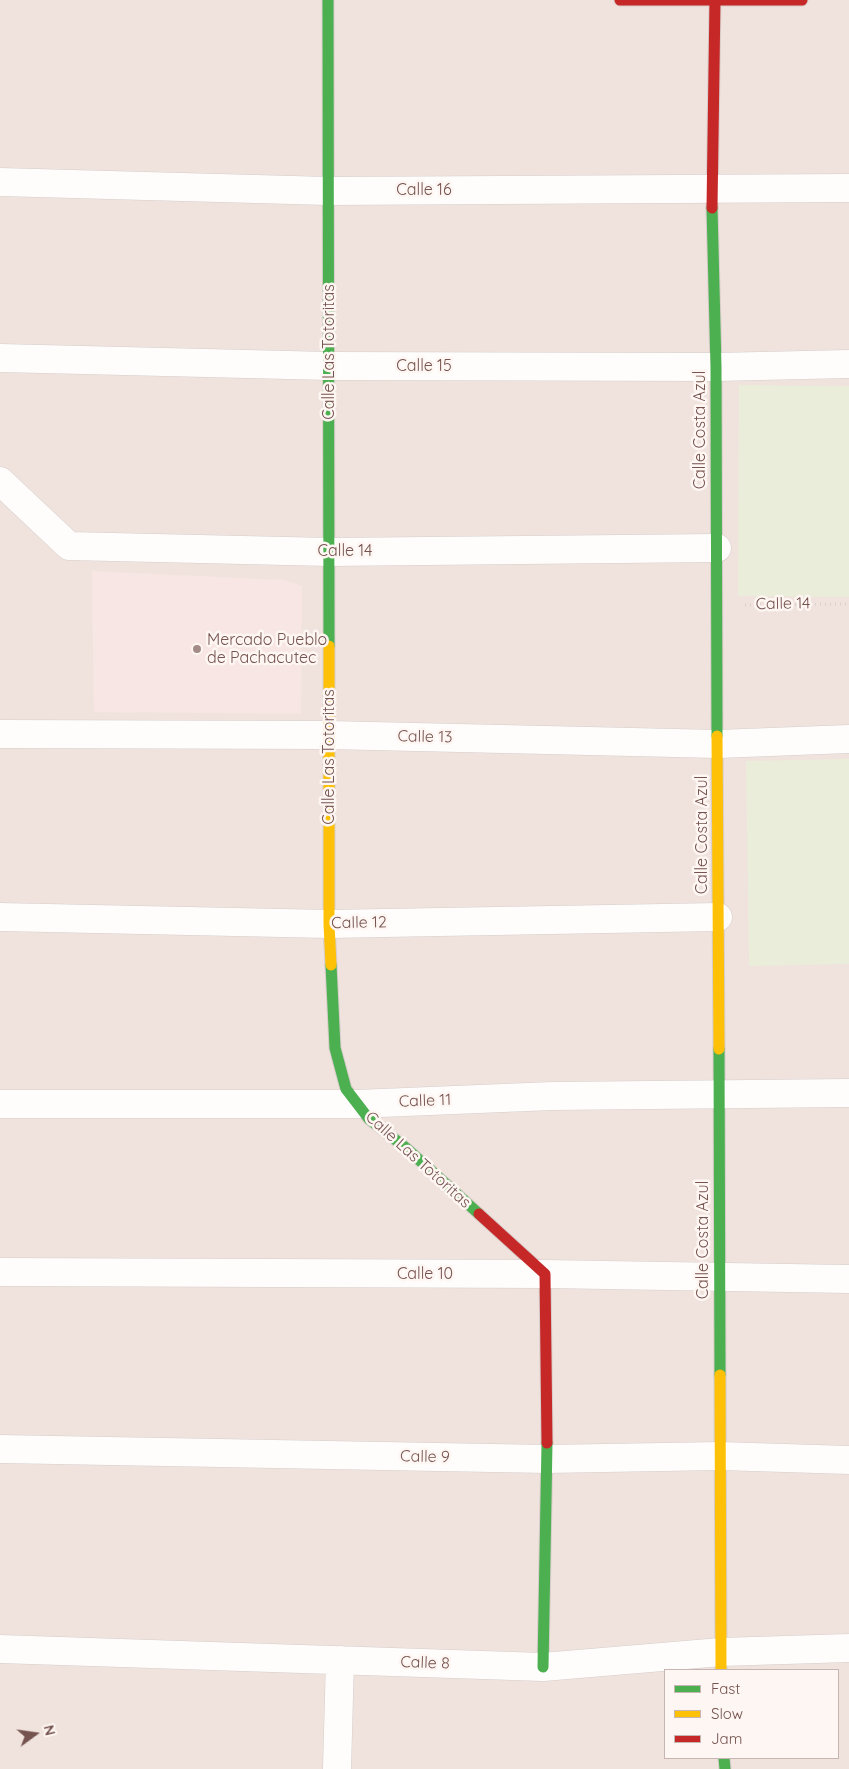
<!DOCTYPE html>
<style>
body{margin:0}
#map{position:relative;width:849px;height:1769px;overflow:hidden;background:#f8f2ee;font-family:Quicksand,sans-serif}
canvas{display:block}
.legend{position:absolute;left:664px;top:1669px;width:175px;height:90px;box-sizing:border-box;background:#fef6f2;border:1px solid #c7b5b1;margin:0;padding:6px 9px;list-style:none;font-size:15px;color:#75534f}
.legend li{display:flex;align-items:center;gap:10px;height:25px}
.legend b{width:25px;border:1px solid #c7b5b1}
.north{position:absolute;left:10px;top:1709px;width:50px;height:50px;-webkit-text-stroke:4px #fef6f2;paint-order:stroke;rotate:76deg;font-size:14px;font-weight:700;line-height:20px;text-align:center;color:#75534f}
.north::after{content:'';display:block;margin:auto;width:18px;height:22px;background:#75534f;clip-path:polygon(50% 0,100% 100%,50% 72%,0 100%)}
</style>
<div id="map">
<canvas width="849" height="1769"></canvas>
<ul class="legend">
<li><b style="height:6px;background:#4caf50"></b>Fast</li>
<li><b style="height:6px;background:#ffc107"></b>Slow</li>
<li><b style="height:6px;background:#c62828"></b>Jam</li>
</ul>
<div class="north">N</div>
</div>
<script>
const ctx = document.querySelector('canvas').getContext('2d');
ctx.lineJoin = 'round';
function fill(path, color) { ctx.fillStyle = color; ctx.fill(path, 'evenodd'); }
const toPath = rows => new Path2D(rows.map(r => 'M' + r).join(''));
function strokePath(path, color, width, dash) { ctx.strokeStyle = color; ctx.lineWidth = width; ctx.lineCap = dash ? 'butt' : 'round'; ctx.setLineDash(dash || []); ctx.stroke(path); }
function label(font, color, halo, rows, align = 'center') {
  ctx.font = font + ' Quicksand,sans-serif'; ctx.lineWidth = 5; ctx.setLineDash([]); ctx.textBaseline = 'middle'; ctx.strokeStyle = halo; ctx.fillStyle = color; for (const [text, x, y, turn = 0] of rows) {
    ctx.save(); ctx.translate(x, y); ctx.rotate((+turn || 0) * Math.PI / 180); ctx.textAlign = isNaN(turn) ? turn : align; if (halo) ctx.strokeText(text, 0, 0); ctx.fillText(text, 0, 0); ctx.restore();
  }
}
const residential = toPath([
 [0,0,849,0,849,1769,0,1769],
 [665,1670,838,1670,838,1758,665,1758]
]);
const commercial = toPath([
 [92,571,285,580,302,586,301,714,94,712]
]);
const green = toPath([
 [739,385,849,386,849,597,738,596],
 [849,759,849,964,749,966,746,761]
]);
const path = toPath([
 [745,605,849,604]
]);
const street = toPath([
 [0,182,328,191,849,188],
 [0,358,329,366,716,367,849,364],
 [0,481,69,546,329,552,717,548],
 [0,734,329,735,718,744,849,739],
 [0,917,329,924,718,917],
 [0,1104,357,1104,552,1096,849,1093],
 [0,1272,545,1274,849,1279],
 [0,1449,547,1459,720,1456,849,1460],
 [0,1649,543,1667,721,1652,849,1648],
 [337,1769,340,1660]
]);
const fast = toPath([
 [328,0,329,646],
 [712,208,716,367,717,736],
 [331,965,335,1048,346,1089,369,1119,406,1148,479,1214],
 [719,1049,720,1375],
 [543,1667,547,1443],
 [724,1758,725,1769]
]);
const slow = toPath([
 [329,646,329,924,331,965],
 [717,736,719,1049],
 [720,1375,721,1670]
]);
const jam = toPath([
 [620,0,802,0],
 [712,208,715,0],
 [479,1214,545,1274,547,1443]
]);
const markers = [
 [197,649,5,"#a38b87"]
];
const streetNames = [
 ["Calle 16",424,190],
 ["Calle Las Totoritas",329,352,-90],
 ["Calle 15",424,366],
 ["Calle Costa Azul",700,430,-90],
 ["Calle 14",345,551],
 ["Calle 14",783,604,-1],
 ["Calle 13",425,737,1],
 ["Calle Las Totoritas",329,757,-90],
 ["Calle Costa Azul",702,835,-90],
 ["Calle 12",359,923,-1],
 ["Calle 11",425,1101,-2],
 ["Calle Las Totoritas",418,1160,42],
 ["Calle Costa Azul",703,1240,-90],
 ["Calle 10",425,1274],
 ["Calle 9",425,1457,1],
 ["Calle 8",425,1663,2]
];
const poiNames = [
 ["Mercado Pueblo",207,640],
 ["de Pachacutec",207,658]
];
fill(residential, '#f0e3dd');
fill(commercial, '#f7e6e3');
fill(green, '#eaedda');
strokePath(street, '#d6cdca', 29);
strokePath(fast, '#d7cdca', 13);
strokePath(slow, '#d7cdca', 13);
strokePath(jam, '#d7cdca', 13);
strokePath(path, '#dad1d0', 3, [1, 4]);
strokePath(street, '#fefdfc', 28);
strokePath(fast, '#4caf50', 11);
strokePath(slow, '#ffc107', 11);
strokePath(jam, '#c62828', 11);
for (const [x, y, r, color] of markers) { const dot = new Path2D(); dot.arc(x, y, r, 0, 2 * Math.PI); ctx.fillStyle = color; ctx.fill(dot); strokePath(dot, '#fef6f2', 2); }
label('16px', '#75534f', '#fef6f2', streetNames);
label('16px', '#75534f', '#fef6f2', poiNames, 'left');
</script>
